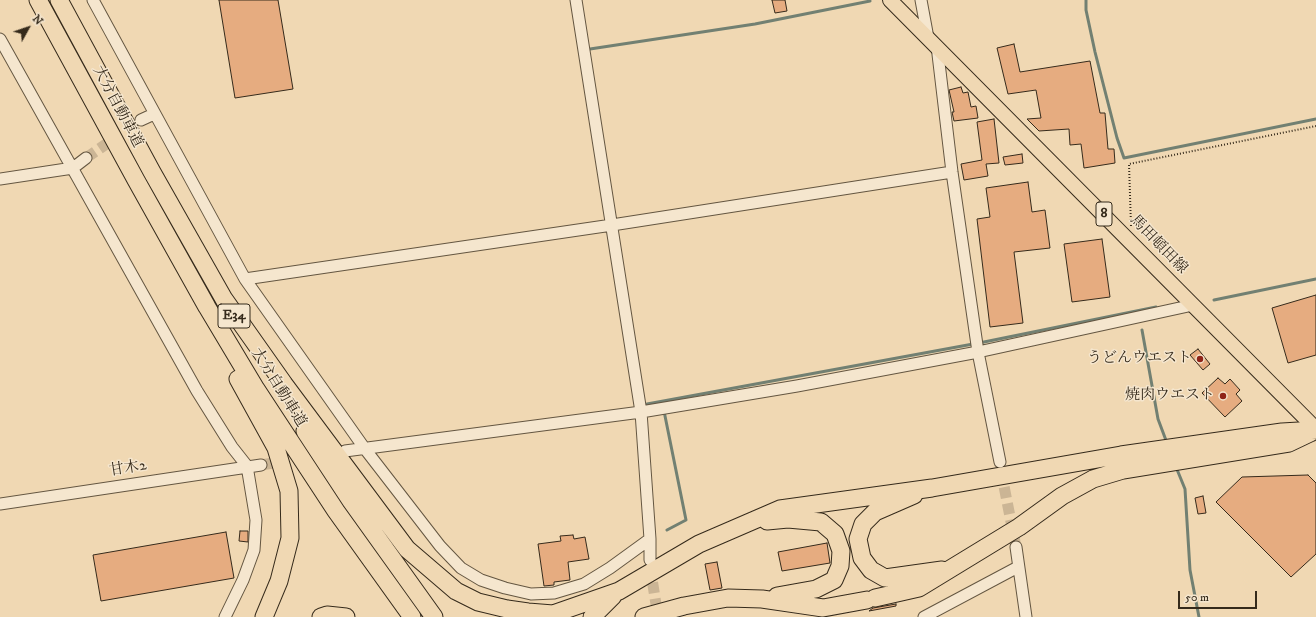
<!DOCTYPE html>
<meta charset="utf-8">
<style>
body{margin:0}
#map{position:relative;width:1316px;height:617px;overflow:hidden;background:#f0d8b3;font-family:"IM FELL DW Pica",serif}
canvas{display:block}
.north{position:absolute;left:8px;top:8px;width:40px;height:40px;-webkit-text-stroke:3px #f5e6ce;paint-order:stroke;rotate:50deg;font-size:11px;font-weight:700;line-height:16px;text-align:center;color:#352a1b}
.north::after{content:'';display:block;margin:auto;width:14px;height:18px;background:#352a1b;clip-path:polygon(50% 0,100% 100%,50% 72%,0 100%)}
.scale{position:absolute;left:1178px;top:591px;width:79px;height:18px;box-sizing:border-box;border:2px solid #352a1b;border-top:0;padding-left:5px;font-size:12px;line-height:14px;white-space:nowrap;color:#352a1b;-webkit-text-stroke:3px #f5e6ce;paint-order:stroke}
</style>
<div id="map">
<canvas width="1316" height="617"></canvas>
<div class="north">N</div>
<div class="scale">50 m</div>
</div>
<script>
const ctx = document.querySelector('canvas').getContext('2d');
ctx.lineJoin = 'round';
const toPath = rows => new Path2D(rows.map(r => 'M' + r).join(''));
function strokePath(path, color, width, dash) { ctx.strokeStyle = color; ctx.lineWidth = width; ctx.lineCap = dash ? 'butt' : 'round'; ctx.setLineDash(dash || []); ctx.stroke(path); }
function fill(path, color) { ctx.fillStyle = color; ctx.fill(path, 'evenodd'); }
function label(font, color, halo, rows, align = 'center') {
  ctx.font = font + ' "IM FELL DW Pica","Noto Serif JP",serif'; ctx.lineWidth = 3; ctx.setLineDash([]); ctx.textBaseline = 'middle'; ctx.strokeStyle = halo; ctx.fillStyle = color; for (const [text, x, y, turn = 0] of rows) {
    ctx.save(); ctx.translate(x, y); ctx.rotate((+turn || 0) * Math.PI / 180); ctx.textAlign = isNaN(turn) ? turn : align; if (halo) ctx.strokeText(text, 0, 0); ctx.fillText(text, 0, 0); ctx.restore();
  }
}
const stream = toPath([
 [1086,0,1086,10,1095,52,1117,138,1124,158,1316,119],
 [590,49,755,24,870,1],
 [1214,300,1316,279],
 [1142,330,1158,419,1167,443],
 [647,404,984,342,1156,307],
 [664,411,686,520,667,530],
 [1176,467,1185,489,1190,570,1199,617]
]);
const building = toPath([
 [219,0,278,0,293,89,235,98,219,0],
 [772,0,785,0,787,11,775,13,772,0],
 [1014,44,1020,72,1090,61,1100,113,1105,113,1108,149,1114,149,1115,163,1084,168,1081,144,1070,145,1069,129,1039,131,1027,119,1041,118,1036,90,1008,94,997,48,1014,44],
 [961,87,963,93,968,92,971,107,976,106,978,118,954,121,952,112,954,112,949,90,961,87],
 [994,119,999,163,986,164,988,176,964,180,961,164,982,160,977,122,994,119],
 [1022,154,1023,163,1005,165,1003,157,1022,154],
 [1028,182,1032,212,1045,210,1050,248,1014,252,1023,323,990,327,977,219,990,217,986,188,1028,182],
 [1102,239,1110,297,1072,302,1064,244,1102,239],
 [1316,295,1316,355,1288,363,1272,308,1316,295],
 [1198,349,1210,364,1203,370,1190,355,1198,349],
 [1218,378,1225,384,1230,379,1240,390,1236,394,1242,401,1225,417,1202,393,1218,378],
 [1308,475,1316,483,1316,554,1291,577,1216,502,1242,477,1308,475],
 [1203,496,1206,513,1198,514,1195,498,1203,496],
 [240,531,248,531,248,542,239,541,240,531],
 [226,532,234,578,101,601,93,555,226,532],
 [573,535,574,539,585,537,589,559,568,562,570,580,554,582,554,585,544,586,538,544,561,541,560,536,573,535],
 [827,543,830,563,782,571,778,552,827,543],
 [717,562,722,588,710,590,705,564,717,562],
 [896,604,896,606,869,611,873,608,896,604]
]);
const minorTunnel = toPath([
 [86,158,141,120],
 [261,465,306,458],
 [1001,471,1016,547],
 [650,566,658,617]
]);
const path = toPath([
 [1131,226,1129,164,1316,126]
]);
const minor = toPath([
 [93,0,245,279,365,449,440,546,461,568,481,580,505,588,531,594,554,593,584,584,610,568,650,539],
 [576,0,641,412,650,539,650,560],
 [921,0,928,38],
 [0,39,197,391,232,447,247,466,256,520,254,550,243,580,225,617],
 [937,46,952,172,978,352,1000,462],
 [141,120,154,114],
 [0,179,73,168,86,158],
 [245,279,612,225,952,172],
 [345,451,641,412,797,386,978,352,1193,305],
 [0,504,261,465],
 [1016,547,1026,617],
 [924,617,1018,567]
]);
const major = toPath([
 [890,0,1316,429]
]);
const highway = toPath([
 [38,0,136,180,207,307,256,389,336,511,412,617],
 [59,0,152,172,229,308],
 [224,299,284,384,407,549,456,591,478,602,507,609,528,612,553,614,619,591,699,544,780,509,932,488,1121,455,1282,432,1316,430],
 [238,379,276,448,289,491,290,538,279,581,264,617],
 [305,431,351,501,434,617],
 [914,495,875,512,863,524,858,539,862,558,871,570,885,578,942,570],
 [767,521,788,519,821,522,835,534,841,551,840,566,834,580,816,589,777,596],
 [875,598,919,588,1019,527,1062,496,1093,479,1123,470,1289,443,1310,433],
 [321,617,327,615,346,617],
 [592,617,613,596],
 [644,617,684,606,728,598,762,599,823,608,867,600]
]);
const markers = [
 [1200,359,4,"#8f2418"],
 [1223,396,4,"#8f2418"]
];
const shields = [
 [1104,214,16],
 [234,316,32]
];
const shieldNames = [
 ["8",1104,214],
 ["E34",234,316]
];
const streetNames = [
 ["大分自動車道",117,107,62],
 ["馬田頓田線",1158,245,46],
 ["大分自動車道",278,388,58],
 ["甘木2",128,469,-9]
];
const poiNames = [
 ["うどんウエスト",1192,359],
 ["焼肉ウエスト",1215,396]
];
strokePath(stream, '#728072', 3);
fill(building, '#e6ac80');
strokePath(building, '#352a1b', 1);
strokePath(minorTunnel, '#cbb595', 11, [11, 5.5]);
strokePath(minor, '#645641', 13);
strokePath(major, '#352a1b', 16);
strokePath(highway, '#352a1b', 19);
strokePath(path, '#352a1b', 2, [1, 2]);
strokePath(minor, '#f5e6ce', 11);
strokePath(major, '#f0d8b3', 14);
strokePath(highway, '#f0d8b3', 17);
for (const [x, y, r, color] of markers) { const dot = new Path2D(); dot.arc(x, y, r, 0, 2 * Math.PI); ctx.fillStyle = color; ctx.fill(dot); strokePath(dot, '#f5e6ce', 1.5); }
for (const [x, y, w] of shields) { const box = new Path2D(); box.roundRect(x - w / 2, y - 12, w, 24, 3); ctx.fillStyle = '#f5e6ce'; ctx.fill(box); strokePath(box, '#352a1b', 1); }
label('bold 14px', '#352a1b', null, shieldNames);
label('15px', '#352a1b', '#f5e6ce', streetNames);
label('15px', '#352a1b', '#f5e6ce', poiNames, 'right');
</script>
